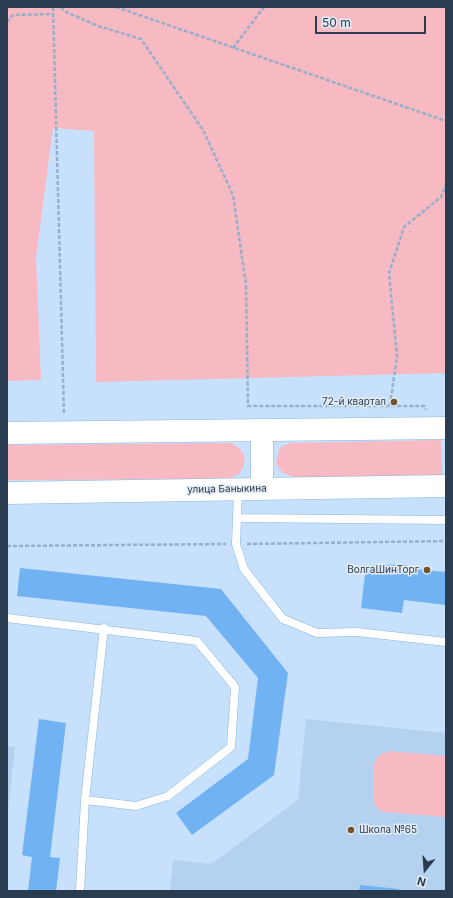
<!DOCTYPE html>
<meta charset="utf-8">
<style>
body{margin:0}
#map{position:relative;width:453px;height:898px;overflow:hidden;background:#c7e1fd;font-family:Inter,sans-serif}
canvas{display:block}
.frame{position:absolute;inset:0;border:8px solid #2a3c4f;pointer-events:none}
.north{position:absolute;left:405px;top:850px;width:40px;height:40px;-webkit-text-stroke:3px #e3ecf5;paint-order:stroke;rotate:197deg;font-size:11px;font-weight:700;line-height:16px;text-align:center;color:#2a3c4f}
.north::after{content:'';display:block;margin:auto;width:14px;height:18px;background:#2a3c4f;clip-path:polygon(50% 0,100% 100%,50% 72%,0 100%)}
.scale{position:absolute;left:315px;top:16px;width:111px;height:18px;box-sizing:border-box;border:2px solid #2a3c4f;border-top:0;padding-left:5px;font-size:12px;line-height:14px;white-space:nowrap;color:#2a3c4f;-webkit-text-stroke:3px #e3ecf5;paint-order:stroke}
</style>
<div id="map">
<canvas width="453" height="898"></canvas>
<div class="frame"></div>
<div class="north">N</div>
<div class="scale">50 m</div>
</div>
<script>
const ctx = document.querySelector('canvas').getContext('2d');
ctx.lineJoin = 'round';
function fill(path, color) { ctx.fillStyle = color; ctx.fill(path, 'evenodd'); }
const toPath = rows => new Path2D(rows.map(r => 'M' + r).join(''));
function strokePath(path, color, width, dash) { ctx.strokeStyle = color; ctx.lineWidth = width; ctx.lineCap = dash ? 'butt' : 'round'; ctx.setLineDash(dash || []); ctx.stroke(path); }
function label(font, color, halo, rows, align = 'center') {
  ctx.font = font + ' Inter,sans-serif'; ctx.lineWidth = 3; ctx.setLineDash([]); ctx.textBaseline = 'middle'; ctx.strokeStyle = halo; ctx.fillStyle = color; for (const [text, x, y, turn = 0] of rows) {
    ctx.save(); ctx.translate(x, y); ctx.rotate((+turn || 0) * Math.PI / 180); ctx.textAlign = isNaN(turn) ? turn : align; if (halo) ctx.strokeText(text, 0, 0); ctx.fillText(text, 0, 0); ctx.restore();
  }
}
const built = toPath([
 [306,719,446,733,446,891,170,891,173,860,211,864,298,800],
 [7,746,15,747,7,819]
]);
const green = toPath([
 [7,7,446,7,446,373,96,382,94,131,53,128,36,257,41,380,7,381],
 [441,440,442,476,297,478,283,473,276,464,279,450,282,446,291,443],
 [231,443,238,447,243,453,245,459,243,467,239,474,227,479,7,480,7,445],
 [389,751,446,756,446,817,383,812,376,807,373,798,374,764,379,755]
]);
const building = toPath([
 [405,564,406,568,446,572,446,605,404,600,402,613,361,608,366,566],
 [20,568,221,589,288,673,274,775,192,835,176,813,248,759,258,678,206,616,17,596],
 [39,719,66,723,50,857,60,858,56,891,28,891,32,857,22,855],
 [360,885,399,889,398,891,359,891]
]);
const path = toPath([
 [53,7,64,414],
 [61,7,64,11,98,26,141,39,203,130,233,195,246,285,248,406,424,406,426,410],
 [116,7,446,121],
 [7,22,13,15,54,14],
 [233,48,264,7],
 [390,405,397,356,389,273,404,227,441,197,446,184],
 [247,544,446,541],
 [7,546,226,544]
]);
const lane = toPath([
 [238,491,236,544,244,569,283,619,317,633,357,632,446,642],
 [238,518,446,520],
 [7,618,197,641,235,687,231,747,168,796,136,806,85,800],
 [80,891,85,800,104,628]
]);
const primary = toPath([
 [7,433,446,428],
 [262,489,262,431],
 [7,493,446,486]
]);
const markers = [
 [394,402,4,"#74522a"],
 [427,570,4,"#74522a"],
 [351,830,4,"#74522a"]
];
const poiNames = [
 ["72-й квартал",386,402],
 ["ВолгаШинТорг",419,570],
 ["Школа №65",359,830,"left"]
];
const streetNames = [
 ["улица Баныкина",227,489,-1]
];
fill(built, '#b4d2f0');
fill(green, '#f7b9c2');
fill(building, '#71b2f2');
strokePath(lane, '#88b3df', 9);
strokePath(primary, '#88b3df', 23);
strokePath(path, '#97afc8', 2.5, [4, 2]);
strokePath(lane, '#fff', 8);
strokePath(primary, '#fff', 22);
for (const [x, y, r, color] of markers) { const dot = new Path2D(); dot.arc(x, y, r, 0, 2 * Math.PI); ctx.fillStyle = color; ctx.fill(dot); strokePath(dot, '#e3ecf5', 1.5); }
label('10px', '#2a3c4f', '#e3ecf5', poiNames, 'right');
label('10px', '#2a3c4f', '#e3ecf5', streetNames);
</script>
